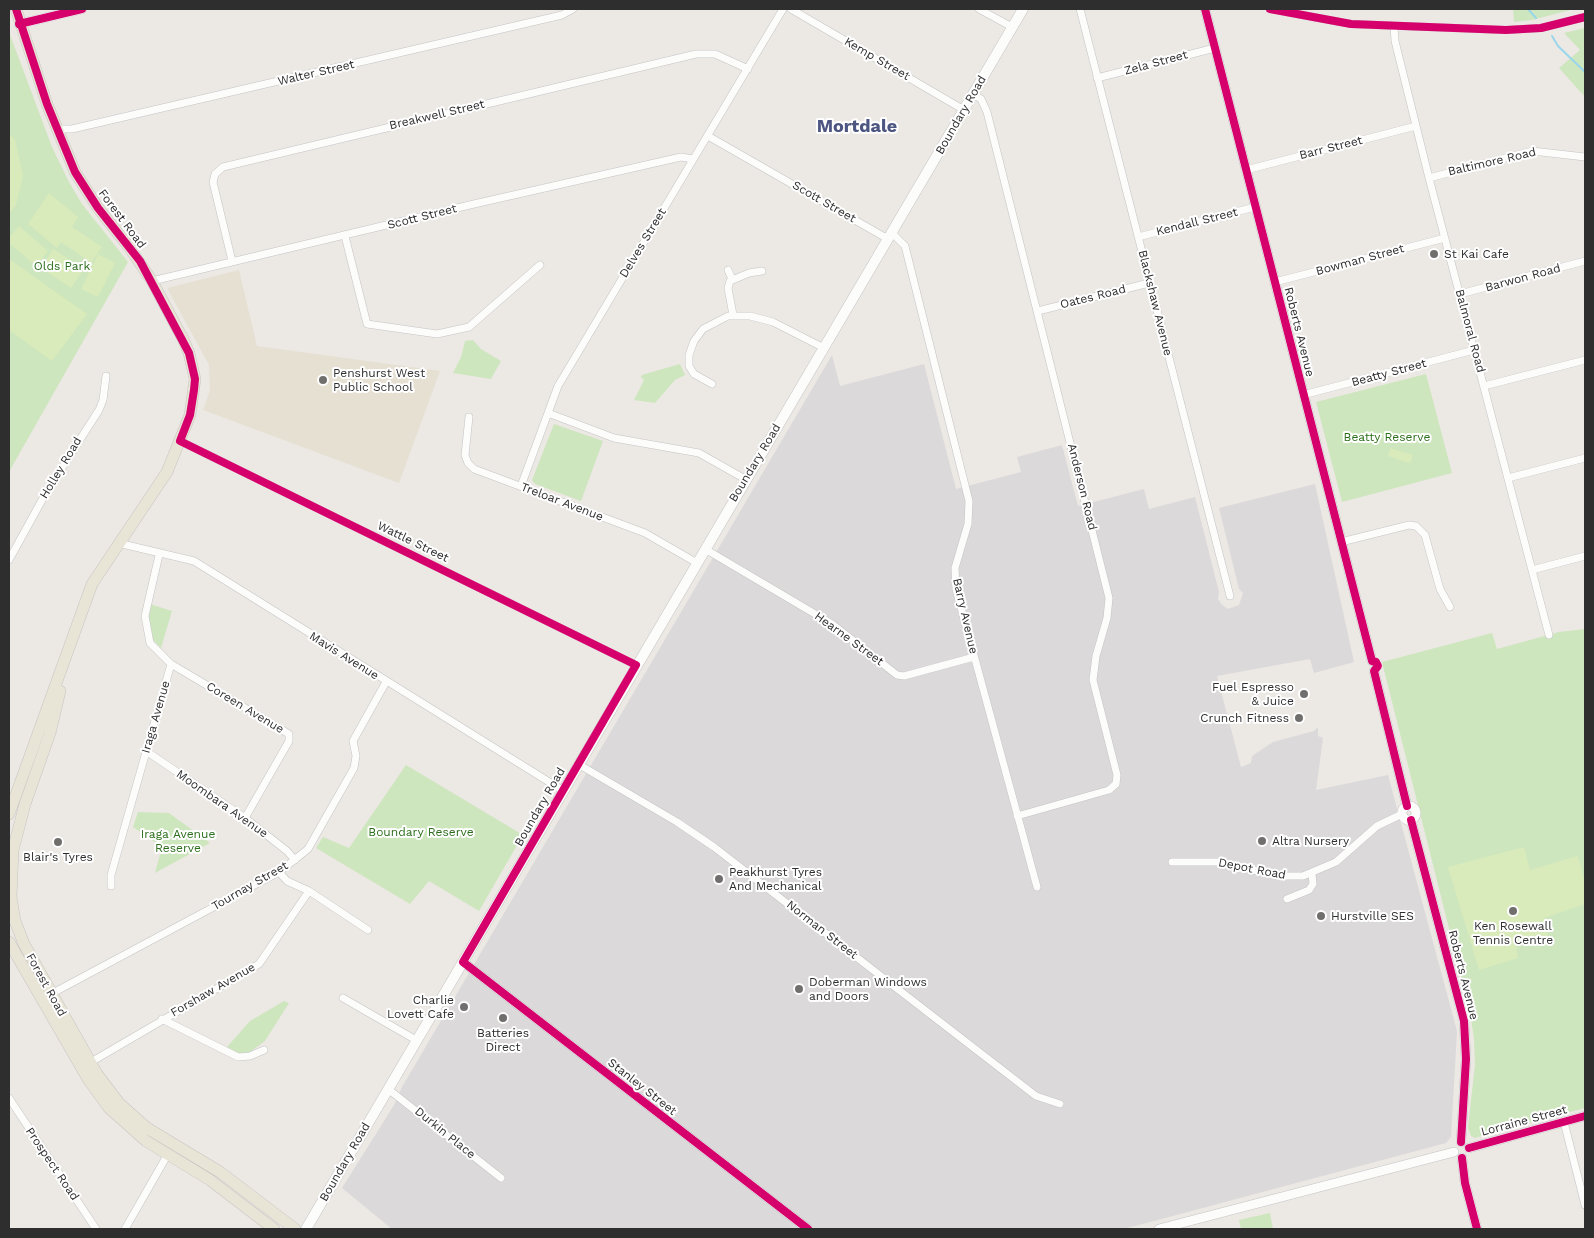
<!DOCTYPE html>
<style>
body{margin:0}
#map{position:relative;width:1594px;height:1238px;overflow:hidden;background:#ece8e4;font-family:"Work Sans",sans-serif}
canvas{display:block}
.frame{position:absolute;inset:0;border:10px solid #2e2e2e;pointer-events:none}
</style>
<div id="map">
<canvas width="1594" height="1238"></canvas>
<div class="frame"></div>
</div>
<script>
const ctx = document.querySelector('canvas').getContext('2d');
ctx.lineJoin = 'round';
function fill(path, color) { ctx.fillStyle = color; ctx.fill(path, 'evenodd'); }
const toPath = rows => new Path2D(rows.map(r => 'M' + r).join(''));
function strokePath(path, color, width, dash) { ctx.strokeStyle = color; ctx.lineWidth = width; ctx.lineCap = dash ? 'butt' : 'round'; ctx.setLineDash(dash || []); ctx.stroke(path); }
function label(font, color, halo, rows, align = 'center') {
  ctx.font = font + ' "Work Sans",sans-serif'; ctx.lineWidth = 4; ctx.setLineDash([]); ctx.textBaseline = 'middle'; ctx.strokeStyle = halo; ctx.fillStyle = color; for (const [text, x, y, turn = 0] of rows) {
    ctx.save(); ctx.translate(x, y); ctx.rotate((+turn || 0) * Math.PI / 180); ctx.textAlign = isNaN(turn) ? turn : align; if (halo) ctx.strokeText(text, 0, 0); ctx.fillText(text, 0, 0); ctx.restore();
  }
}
const industrial = toPath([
 [832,355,840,386,924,364,956,489,1021,472,1017,457,1062,445,1078,506,1144,489,1149,509,1195,497,1219,592,1218,599,1222,605,1228,609,1239,605,1243,593,1239,589,1219,508,1315,484,1354,662,1314,673,1310,659,1217,676,1241,767,1251,763,1252,756,1273,742,1314,731,1318,727,1318,736,1323,738,1316,790,1388,775,1457,1031,1451,1137,1446,1143,1124,1229,392,1229,342,1188,394,1105,402,1087]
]);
const education = toPath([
 [239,270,257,346,440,371,399,483,203,410,210,390,209,365,167,288]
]);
const green = toPath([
 [1513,9,1574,9,1532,20,1514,22],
 [1585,28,1585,97,1559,68,1580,50,1564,33],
 [9,32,52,147,69,182,82,204,128,262,9,472],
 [473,340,481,349,501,361,491,379,453,373,461,357,465,341],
 [680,364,685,375,675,380,655,403,634,400,644,380,641,377,642,375],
 [1426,374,1452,473,1342,502,1316,402],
 [554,424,603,441,581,501,535,484,532,480],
 [150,604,172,611,161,648,153,640,148,617],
 [1585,629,1585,1108,1475,1138,1471,1136,1468,1128,1475,1064,1474,1039,1470,1012,1382,662,1492,633,1497,649,1559,632],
 [406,765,523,835,479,911,429,881,410,904,316,848,323,837,349,848],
 [138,812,169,813,210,843,155,873,162,847,133,827],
 [284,1001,289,1003,265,1041,250,1052,240,1054,227,1047,250,1021],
 [1270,1213,1273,1229,1241,1229,1239,1220]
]);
const pitch = toPath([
 [9,133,15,140,23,176,16,205,9,214],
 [49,193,78,217,72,227,102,247,91,263,61,242,57,248,28,224],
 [19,226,48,251,36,266,9,243,9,238],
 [53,249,84,269,71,288,41,268],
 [98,254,115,263,98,297,81,289],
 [9,259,87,314,52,361,9,330],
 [1390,448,1413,455,1410,463,1388,456],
 [1524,847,1530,870,1578,856,1585,884,1585,904,1544,918,1548,936,1516,946,1518,958,1479,970,1448,867]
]);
const stream = toPath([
 [1528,9,1536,18],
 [1552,36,1558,46,1585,72]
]);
const minor = toPath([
 [791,9,964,110],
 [979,9,1012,27],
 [1080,9,1230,596],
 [1270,9,1351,24,1506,30,1541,28,1585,17],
 [1394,26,1395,41,1429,178,1549,635],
 [1097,78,1215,48],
 [973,94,981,99,987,112,1109,598,1107,618,1096,656,1093,680,1117,775,1116,784,1109,790,1017,816],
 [57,129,72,129,562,15,573,9],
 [708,136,888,239],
 [1246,170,1416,126],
 [1429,178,1532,151,1585,157],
 [892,233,905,246,969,501,968,524,955,568,956,589,1037,887],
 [345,236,367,324,437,334,469,327,540,265],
 [1138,237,1255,207],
 [232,261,213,182,215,174,223,167,696,54,715,54,748,69],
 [728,270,732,279],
 [152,281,474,204,681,157,693,159],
 [1275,282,1445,238],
 [1460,294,1585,261],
 [1038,311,1149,283],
 [733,315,728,288,730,281,749,273,762,271],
 [712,384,694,374,689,366,689,355,694,341,703,329,728,316,750,316,773,322,824,348],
 [1484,386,1585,360],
 [1303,395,1474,350],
 [548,413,614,438,699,453,745,479],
 [469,417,465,455,468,463,474,469,645,533,697,563],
 [180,441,636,665],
 [1508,478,1585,458],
 [521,486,558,386,783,9],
 [1341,542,1409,525,1416,526,1425,535,1440,589,1450,607],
 [118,543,194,561,562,790],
 [705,549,832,624,897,675,904,676,974,657],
 [9,560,47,491,99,410,103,400,106,376],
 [1532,570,1585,556],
 [171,664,289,734,289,741,245,818],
 [146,751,245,818,287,851,295,860],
 [578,764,677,822,714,847,1036,1096,1060,1104],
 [1172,862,1220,862,1279,876,1303,876,1336,862,1377,826,1402,814],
 [279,872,287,881,309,891,368,930],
 [111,886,111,875,171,664,150,643,145,616,159,555],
 [1287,899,1309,890,1313,884,1312,874],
 [51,994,279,872,308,849,354,768,356,756,353,741,386,682],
 [343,998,416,1040],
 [162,1019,238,1057,250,1056,264,1050],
 [91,1062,259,964,309,891],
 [388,1089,501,1178],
 [9,1098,96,1229],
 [1564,1122,1585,1205],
 [125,1229,168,1154]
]);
const tertiary = toPath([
 [1205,9,1372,661],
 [19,24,82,9],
 [1374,671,1407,806],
 '1402 813a7 7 0 1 1 14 0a7 7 0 1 1-14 0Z',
 [1411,820,1464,1021,1466,1059,1461,1142],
 [463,962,808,1229],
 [1469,1148,1585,1116],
 [1462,1158,1465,1183,1477,1229],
 [1159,1229,1454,1152]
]);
const secondary = toPath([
 [306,1229,1023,9]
]);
const primary = toPath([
 [60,691,50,733,25,804,13,850,11,897,15,921,24,944,97,1074,119,1103,147,1128,220,1172,295,1229],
 [9,814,92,584,167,472,190,415,195,379,189,353,184,341,152,281,129,247,98,208,75,172,47,104,16,9],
 [9,942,88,1079,109,1108,146,1141,210,1180,274,1229]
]);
const cycleway = toPath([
 [16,9,47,104,75,172,98,208,140,261,189,353,195,379,194,390,190,415,180,441,636,665,463,962,808,1229],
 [1205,9,1372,661,1376,662,1378,666,1374,671,1407,806],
 [1270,9,1351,24,1506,30,1541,28,1585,17],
 [19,24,82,9],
 [1411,820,1464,1021,1466,1059,1461,1142],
 [1469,1148,1585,1116],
 [1462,1158,1465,1183,1477,1229]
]);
const markers = [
 [1434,254,5,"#706f6e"],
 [323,380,5,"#706f6e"],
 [1304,694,5,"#706f6e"],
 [1299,718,5,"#706f6e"],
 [1262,841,5,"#706f6e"],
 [58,842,5,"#706f6e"],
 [719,879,5,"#706f6e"],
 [1513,911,5,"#706f6e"],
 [1321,916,5,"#706f6e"],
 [799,989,5,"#706f6e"],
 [464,1007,5,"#706f6e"],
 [503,1018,5,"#706f6e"]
];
const streetNames = [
 ["Kemp Street",877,59,30],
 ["Zela Street",1156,63,-15],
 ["Walter Street",316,73,-13],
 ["Breakwell Street",437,115,-13],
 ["Boundary Road",961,115,-60],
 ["Barr Street",1331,148,-14],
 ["Baltimore Road",1492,162,-13],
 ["Scott Street",824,202,30],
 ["Scott Street",422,217,-14],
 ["Forest Road",122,219,53],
 ["Kendall Street",1197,222,-14],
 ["Delves Street",643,243,-59],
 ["Bowman Street",1360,260,-15],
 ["Barwon Road",1523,278,-15],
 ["Oates Road",1093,297,-14],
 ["Blackshaw Avenue",1155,303,76],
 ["Balmoral Road",1470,331,75],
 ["Roberts Avenue",1299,332,76],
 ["Beatty Street",1389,373,-15],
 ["Boundary Road",755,463,-59],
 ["Holley Road",61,468,-59],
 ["Anderson Road",1082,487,76],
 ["Treloar Avenue",562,502,21],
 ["Wattle Street",413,542,26],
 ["Barry Avenue",965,616,77],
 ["Hearne Street",849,639,36],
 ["Mavis Avenue",344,656,32],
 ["Coreen Avenue",245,708,31],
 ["Iraga Avenue",156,717,-74],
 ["Moombara Avenue",222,804,35],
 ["Boundary Road",540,807,-60],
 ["Depot Road",1252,869,11],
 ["Tournay Street",250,886,-30],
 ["Norman Street",822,930,38],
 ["Roberts Avenue",1463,975,76],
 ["Forest Road",46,985,61],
 ["Forshaw Avenue",213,990,-30],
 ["Stanley Street",642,1087,38],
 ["Lorraine Street",1524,1121,-15],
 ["Durkin Place",445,1133,39],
 ["Boundary Road",345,1162,-60],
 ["Prospect Road",52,1164,56]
];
const poiNames = [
 ["St Kai Cafe",1444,254],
 ["Penshurst West",333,373],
 ["Public School",333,387],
 ["Fuel Espresso",1294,687,"right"],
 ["& Juice",1294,701,"right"],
 ["Crunch Fitness",1289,718,"right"],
 ["Altra Nursery",1272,841],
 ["Blair's Tyres",58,857,"center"],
 ["Peakhurst Tyres",729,872],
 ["And Mechanical",729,886],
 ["Hurstville SES",1331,916],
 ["Ken Rosewall",1513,926,"center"],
 ["Tennis Centre",1513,940,"center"],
 ["Doberman Windows",809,982],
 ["and Doors",809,996],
 ["Charlie",454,1000,"right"],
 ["Lovett Cafe",454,1014,"right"],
 ["Batteries",503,1033,"center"],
 ["Direct",503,1047,"center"]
];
const parkNames = [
 ["Olds Park",62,266],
 ["Beatty Reserve",1387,437],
 ["Boundary Reserve",421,832],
 ["Iraga Avenue",178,834],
 ["Reserve",178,848]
];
const districtNames = [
 ["Mortdale",857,127]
];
fill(industrial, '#dcd9db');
fill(education, '#e6e0d3');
fill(green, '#cee6be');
fill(pitch, '#d9eabb');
strokePath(stream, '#99d6ec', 2);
strokePath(minor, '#c5c4c5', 8);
strokePath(tertiary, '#c5c4c5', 10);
strokePath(secondary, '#c5c4c5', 11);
strokePath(primary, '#c6c5c4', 12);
strokePath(minor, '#fcfcfb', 7);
strokePath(tertiary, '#fcfcfb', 9);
strokePath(secondary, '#fcfcfb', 10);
strokePath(primary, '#e8e4d6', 11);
strokePath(cycleway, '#d6006c', 8);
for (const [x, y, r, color] of markers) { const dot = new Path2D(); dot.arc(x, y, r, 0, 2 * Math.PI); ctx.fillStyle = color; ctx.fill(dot); strokePath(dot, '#fff', 2); }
label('12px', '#2e2e2e', '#fff', streetNames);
label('12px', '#2e2e2e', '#fff', poiNames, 'left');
label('12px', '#2c6e1b', '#fff', parkNames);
label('bold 18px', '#4d5680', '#fff', districtNames);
</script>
